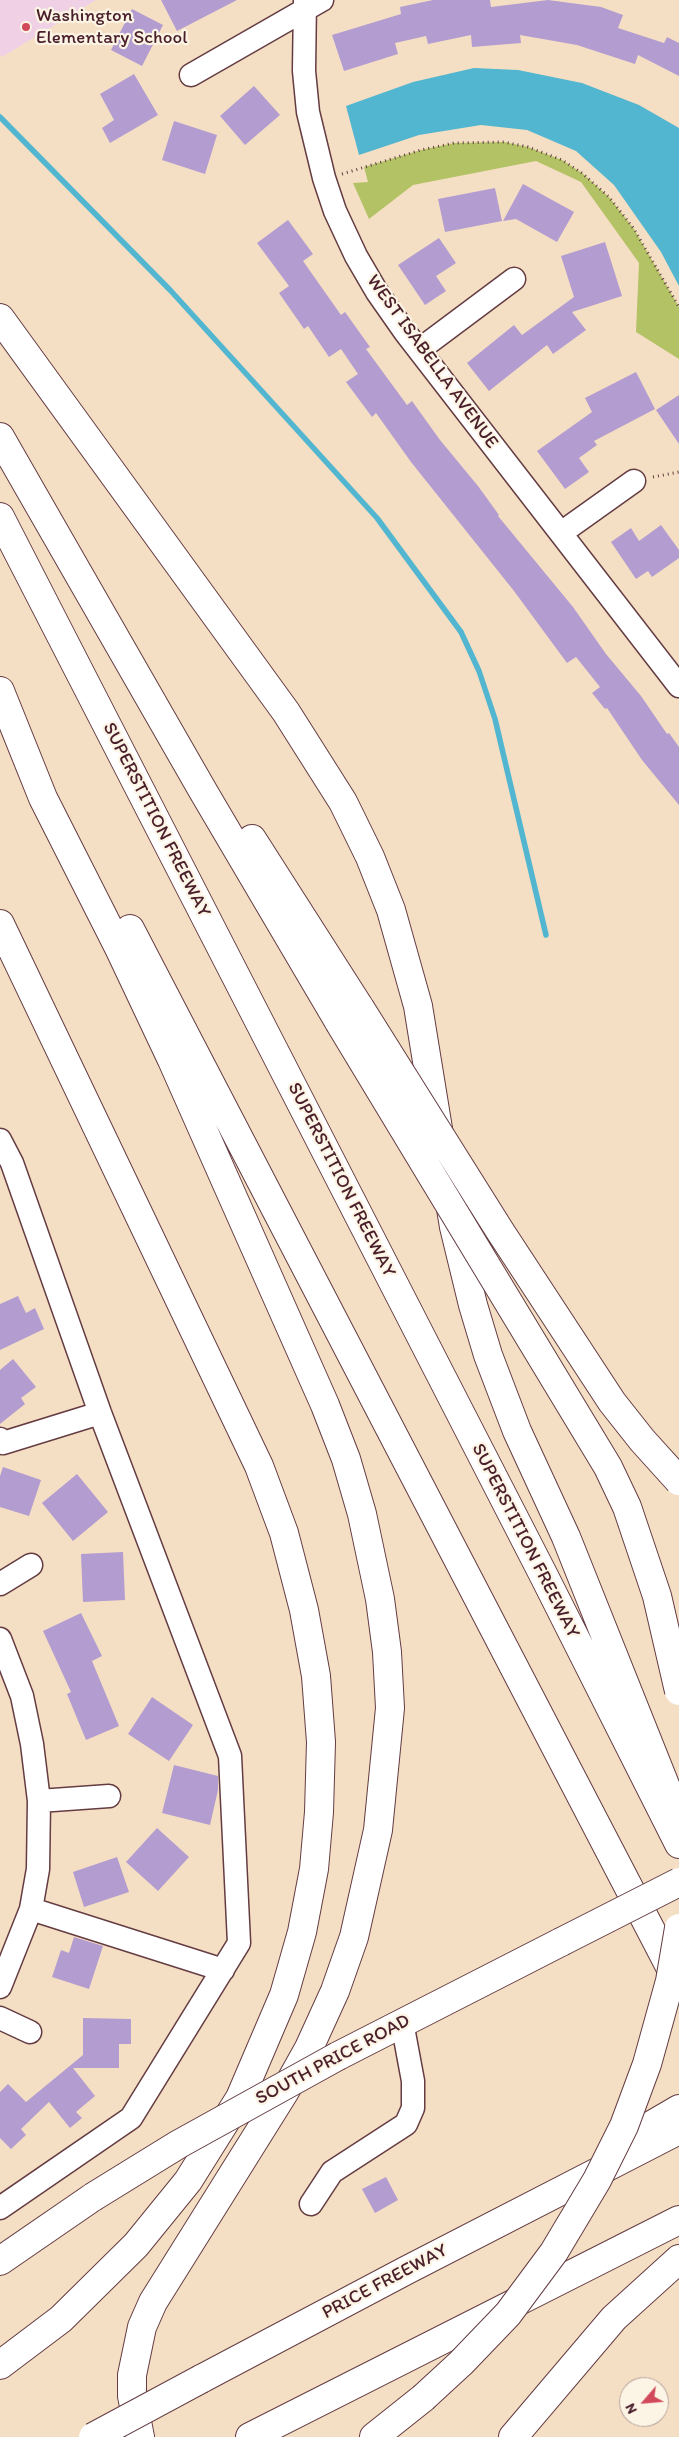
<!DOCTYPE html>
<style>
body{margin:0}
#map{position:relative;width:679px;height:2437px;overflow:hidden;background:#f5dfc4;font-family:Itim,sans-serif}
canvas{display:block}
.north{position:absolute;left:619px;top:2377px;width:50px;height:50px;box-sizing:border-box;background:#fcf5e5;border:1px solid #b59f9b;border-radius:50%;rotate:243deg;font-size:14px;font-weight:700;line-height:20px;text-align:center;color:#4a1f2b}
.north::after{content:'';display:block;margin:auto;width:18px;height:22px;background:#d1495b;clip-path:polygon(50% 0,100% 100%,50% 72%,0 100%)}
</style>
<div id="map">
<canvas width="679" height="2437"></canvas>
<div class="north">N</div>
</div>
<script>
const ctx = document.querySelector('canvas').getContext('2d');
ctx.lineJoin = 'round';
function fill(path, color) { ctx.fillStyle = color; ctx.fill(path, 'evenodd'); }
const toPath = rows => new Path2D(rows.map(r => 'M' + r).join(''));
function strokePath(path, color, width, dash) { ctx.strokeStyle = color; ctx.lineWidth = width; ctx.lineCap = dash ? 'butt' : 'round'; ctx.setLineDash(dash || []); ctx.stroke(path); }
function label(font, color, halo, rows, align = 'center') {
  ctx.font = font + ' Itim,sans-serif'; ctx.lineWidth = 4.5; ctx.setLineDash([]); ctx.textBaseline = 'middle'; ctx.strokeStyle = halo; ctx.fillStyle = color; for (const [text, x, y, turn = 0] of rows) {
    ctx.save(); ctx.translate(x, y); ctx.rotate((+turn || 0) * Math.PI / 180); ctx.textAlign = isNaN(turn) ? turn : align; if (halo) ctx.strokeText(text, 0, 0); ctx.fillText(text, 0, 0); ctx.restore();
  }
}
const built = toPath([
 [0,0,96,0,2,57,0,55]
]);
const green = toPath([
 [504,142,528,147,562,160,582,173,609,197,634,229,679,307,679,359,636,332,639,263,581,182,536,161,413,185,369,219,353,183,368,182,364,167,421,150,454,143]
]);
const water = toPath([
 [474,68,518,70,582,83,639,105,679,128,679,286,661,252,614,185,576,151,527,130,481,125,419,135,359,155,346,106,413,82]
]);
const stream = toPath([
 [0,117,171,291,377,518,461,632,479,671,495,719,546,935]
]);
const building = toPath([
 [161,0,237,0,177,31],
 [433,0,490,0,491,7,548,0,601,7,623,15,618,28,664,43,667,37,679,43,679,76,638,55,635,64,577,45,520,35,521,43,472,47,471,35,428,44,426,36,395,43,398,54,344,71,332,35,401,14,400,7],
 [132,9,163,25,142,66,111,50],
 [134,74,158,115,110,143,102,128,114,120,100,94],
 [254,86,280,115,245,145,220,116],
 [174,121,217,135,205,174,162,160],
 [523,184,574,212,557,242,516,219,503,221],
 [495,188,502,221,445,232,438,199],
 [288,220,313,254,303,261,341,315,345,312,370,347,366,349,407,405,412,401,440,440,478,486,499,515,498,516,573,607,606,654,641,696,667,734,669,733,679,747,679,805,642,760,607,708,605,709,592,693,600,687,576,657,567,663,514,591,411,462,376,413,372,417,346,382,358,374,341,349,329,357,308,326,304,329,279,293,289,286,257,243],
 [439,238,456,263,436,276,446,291,425,305,398,265],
 [605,242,622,296,572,312,586,330,553,354,547,345,489,391,467,363,514,325,522,335,574,297,561,256],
 [636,372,655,409,594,441,597,445,579,458,589,472,565,489,537,451,592,412,585,398],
 [679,395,679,444,656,410],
 [661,525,679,550,679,558,652,577,648,571,636,579,611,542,631,528,639,541],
 [18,1296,26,1313,35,1308,44,1329,0,1350,0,1304],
 [13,1359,36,1387,21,1398,25,1404,0,1424,0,1370],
 [3,1467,41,1480,29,1516,0,1507,0,1476],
 [77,1474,108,1512,73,1541,42,1503],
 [123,1552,125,1600,83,1602,81,1554],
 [81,1613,102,1656,92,1661,119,1726,86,1740,67,1694,71,1692,43,1631],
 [152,1697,193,1725,169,1761,128,1734],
 [174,1765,218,1776,218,1790,210,1825,162,1813],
 [157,1828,189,1857,158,1891,126,1862],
 [117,1857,129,1892,84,1907,73,1872],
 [74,1937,103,1946,89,1989,52,1977,61,1950,69,1953],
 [83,2018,131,2019,131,2044,119,2044,119,2068,73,2068,95,2096,76,2112,82,2118,70,2128,49,2102,21,2129,26,2135,11,2149,0,2138,0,2092,8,2084,26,2102,83,2055],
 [386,2177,398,2200,375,2213,362,2189]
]);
const path = toPath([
 [342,174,421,150,454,143,504,142,528,147,562,160,582,173,609,197,634,229,679,307],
 [653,477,679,472]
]);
const minor = toPath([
 [305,0,304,71,308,112,324,178,335,211,356,256,377,292,405,332,679,686],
 [191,75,322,0],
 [419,350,514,279],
 [561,533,634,481],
 [0,1140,12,1163,100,1413,230,1756,239,1943,131,2118,0,2208],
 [0,1439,3,1443,100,1413],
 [0,1584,31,1565],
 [0,1639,22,1696,32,1744,39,1801,38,1869,31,1909,0,1987],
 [39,1801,109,1796],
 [31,1909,223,1970],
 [0,2018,30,2032],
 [311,2204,332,2172,406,2124,413,2108,413,2081,402,2022]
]);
const major = toPath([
 [338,2056,561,1942],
 [0,2261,93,2197]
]);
const highway = toPath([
 [0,318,286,712,343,802,370,857,391,910,418,1006,454,1227,473,1305,488,1355,517,1431,566,1537,679,1820],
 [0,437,203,791,339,1022],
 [0,517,544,1576,679,1844],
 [0,691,43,798,120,950,172,1060,325,1405,346,1459,362,1514,380,1599,387,1652,390,1708,378,1830,354,1937,335,1991,309,2048,285,2091,153,2302,142,2327,132,2375,132,2396,140,2437],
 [252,839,360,1008],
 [0,924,259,1466,284,1533,304,1610,316,1676,321,1742,319,1812,314,1869,302,1932,284,1995,240,2098,188,2181,136,2245,61,2319,0,2365],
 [130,929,679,1984],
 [643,2130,679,2109],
 [201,2379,407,2270,679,2130],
 [250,2437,679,2220],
 [374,2437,423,2398],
 [513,2437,614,2318,679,2259]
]);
const majorBridge = toPath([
 [561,1942,679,1882],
 [93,2197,179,2144,338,2056]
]);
const highwayBridge = toPath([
 [360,1008,500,1231,612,1402,642,1440,679,1481],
 [339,1022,608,1467,627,1507,657,1596,679,1691],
 [423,2398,461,2363,508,2314,554,2252,597,2180,624,2126,647,2064,670,1981,679,1928],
 [93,2437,201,2379]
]);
const markers = [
 [26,27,5,"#d1495b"]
];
const poiNames = [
 ["Washington",36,16],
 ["Elementary School",36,38]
];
const streetNames = [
 ["WEST ISABELLA AVENUE",432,362,54],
 ["SUPERSTITION FREEWAY",156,820,63],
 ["SUPERSTITION FREEWAY",341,1180,63],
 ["SUPERSTITION FREEWAY",525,1541,63],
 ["SOUTH PRICE ROAD",333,2060,-28],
 ["PRICE FREEWAY",385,2282,-28]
];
fill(built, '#f0d0e5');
fill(green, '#b3c265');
fill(water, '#52b6d0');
strokePath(stream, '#52b6d0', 5.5);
fill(building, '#b39cd0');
strokePath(minor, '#643c42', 25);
strokePath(major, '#643c42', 30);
strokePath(highway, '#643c42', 30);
strokePath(path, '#643c42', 3, [1, 4]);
strokePath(minor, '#fff', 22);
strokePath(major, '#fff', 28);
strokePath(highway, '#fff', 28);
strokePath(majorBridge, '#643c42', 30, []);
strokePath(highwayBridge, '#643c42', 30, []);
strokePath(majorBridge, '#fff', 28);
strokePath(highwayBridge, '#fff', 28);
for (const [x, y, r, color] of markers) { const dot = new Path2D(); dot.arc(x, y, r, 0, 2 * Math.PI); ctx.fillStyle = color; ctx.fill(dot); strokePath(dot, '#fcf5e5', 2); }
label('19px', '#4a1f2b', '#fcf5e5', poiNames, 'left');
label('19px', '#4a1f2b', '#fcf5e5', streetNames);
</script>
